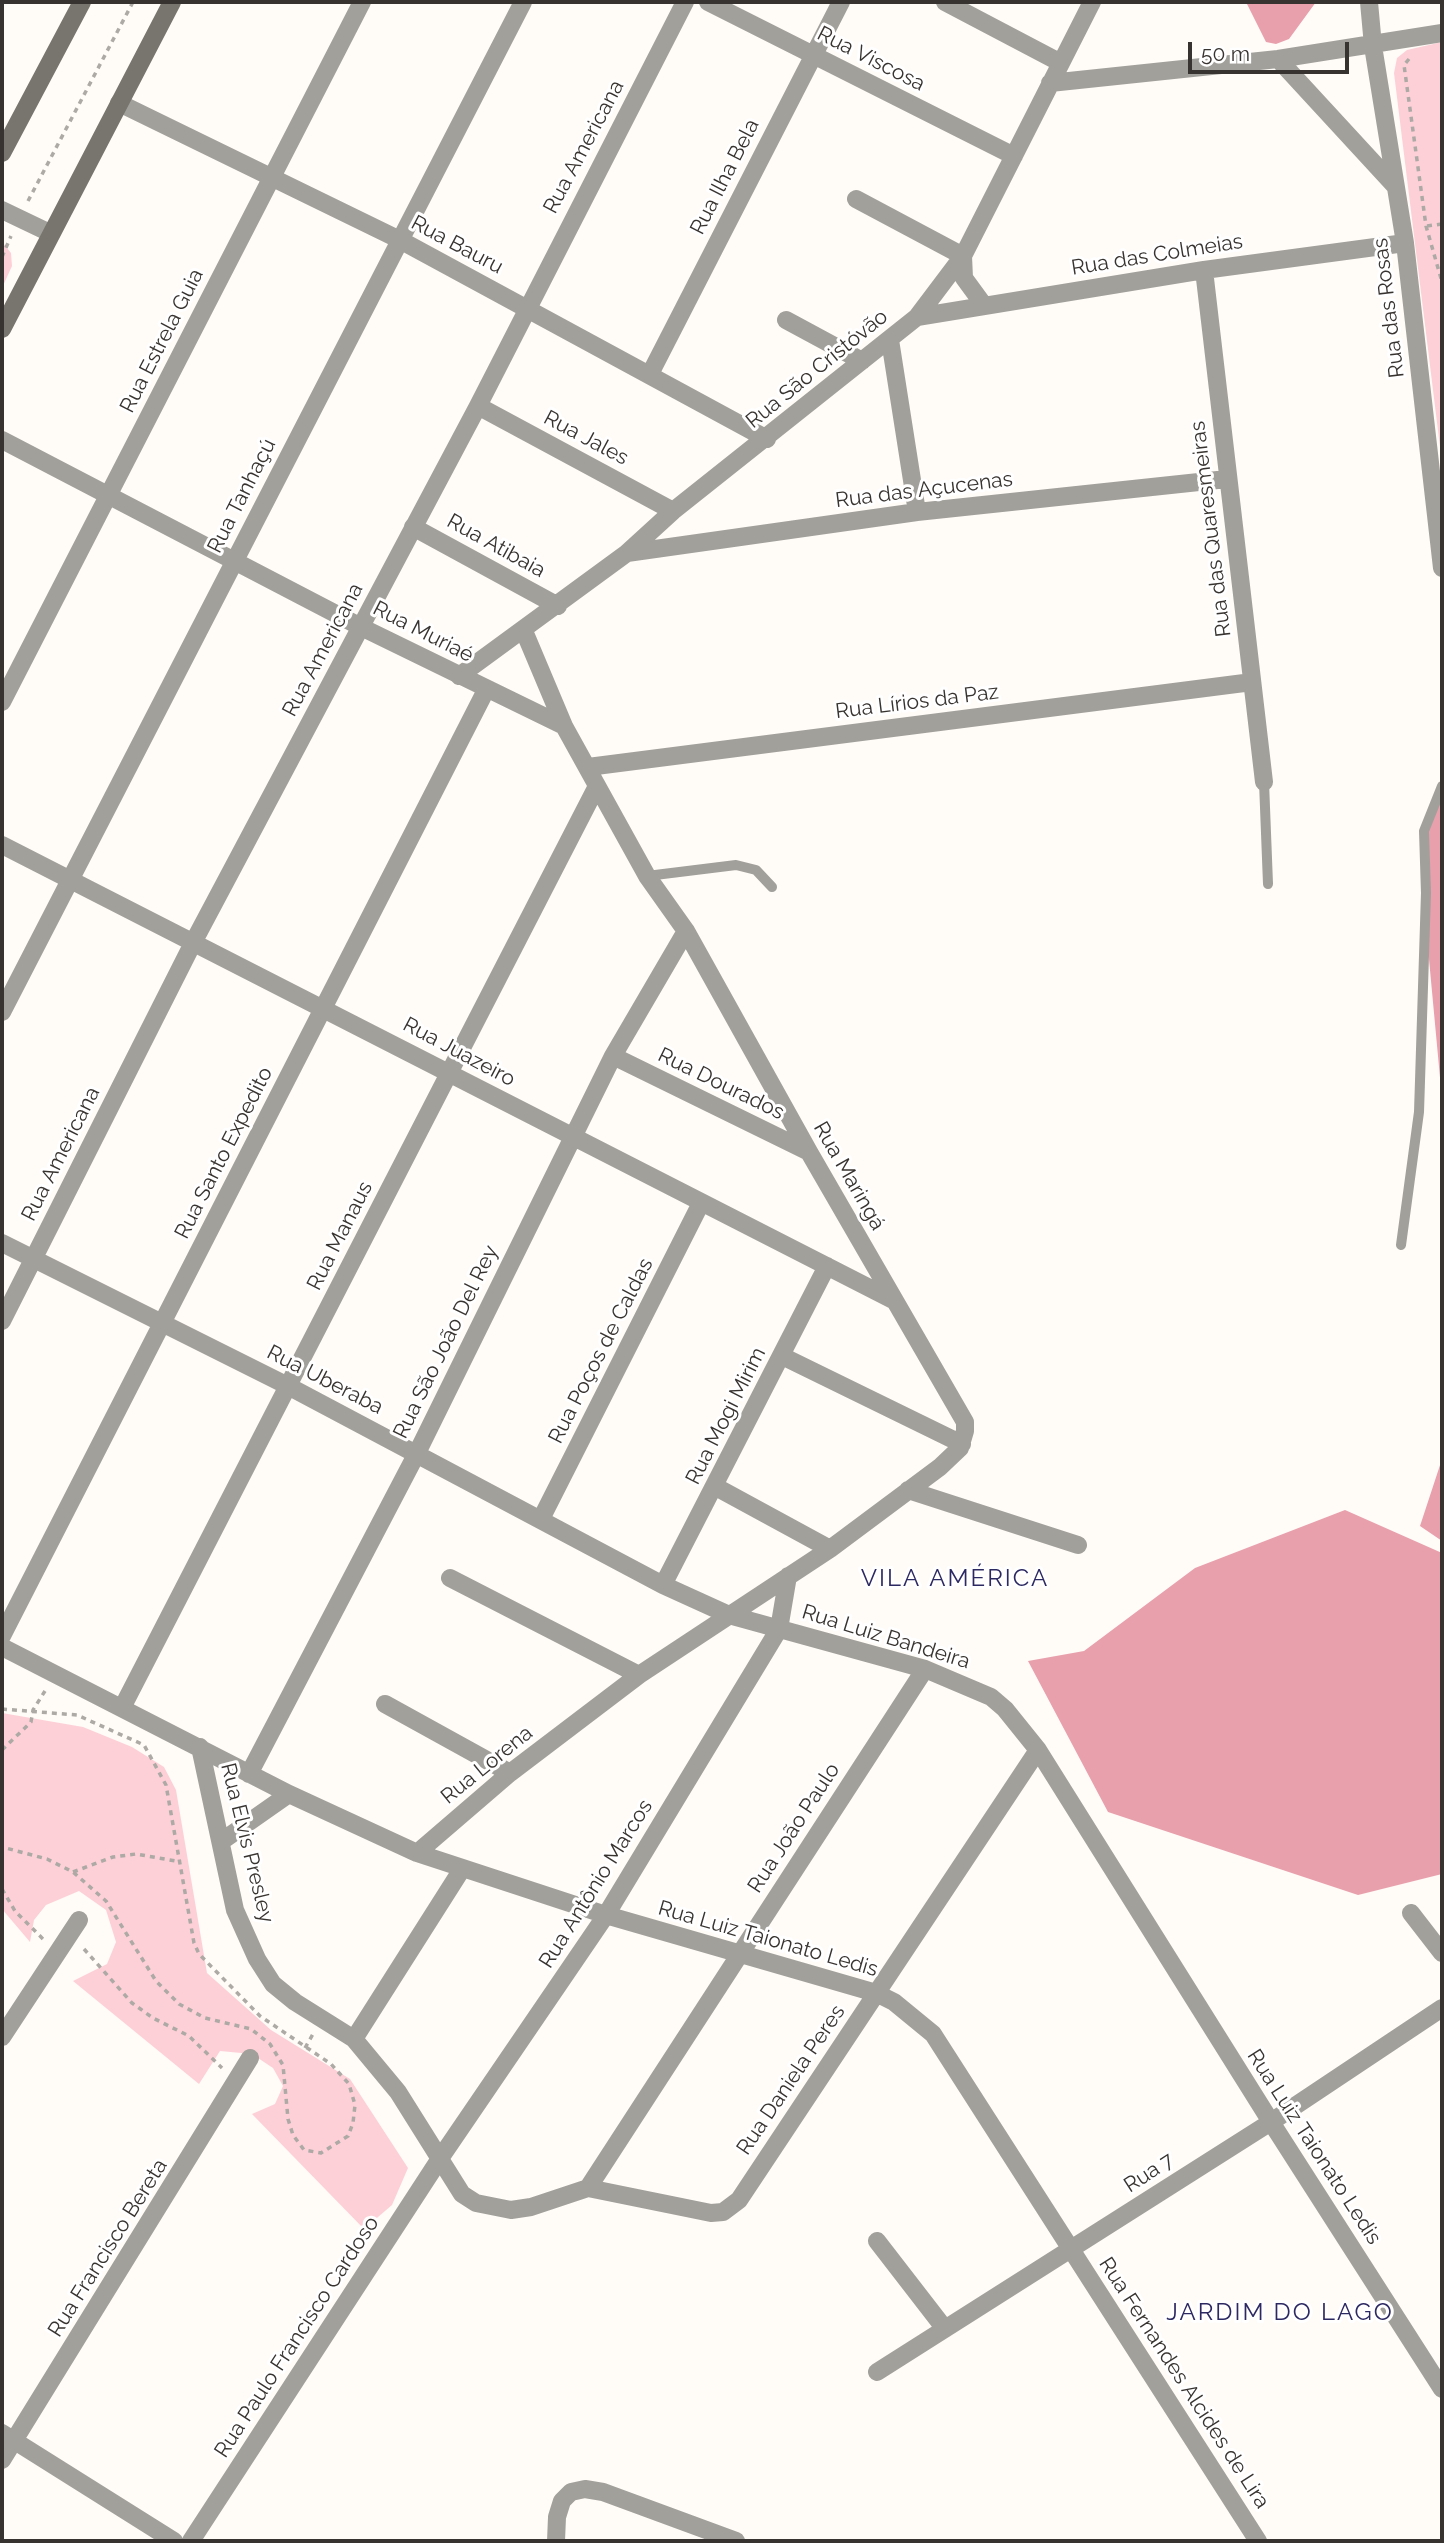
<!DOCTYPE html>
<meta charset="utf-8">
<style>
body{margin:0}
#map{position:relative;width:1444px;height:2543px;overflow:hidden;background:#fffbf7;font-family:Raleway,sans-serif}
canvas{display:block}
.frame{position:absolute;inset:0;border:4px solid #373330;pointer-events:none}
.scale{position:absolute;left:1188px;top:42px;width:161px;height:32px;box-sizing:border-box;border:4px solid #373330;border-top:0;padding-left:9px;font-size:21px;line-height:24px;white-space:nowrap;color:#373330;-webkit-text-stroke:5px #fff;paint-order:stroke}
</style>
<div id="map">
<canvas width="1444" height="2543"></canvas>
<div class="frame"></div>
<div class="scale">50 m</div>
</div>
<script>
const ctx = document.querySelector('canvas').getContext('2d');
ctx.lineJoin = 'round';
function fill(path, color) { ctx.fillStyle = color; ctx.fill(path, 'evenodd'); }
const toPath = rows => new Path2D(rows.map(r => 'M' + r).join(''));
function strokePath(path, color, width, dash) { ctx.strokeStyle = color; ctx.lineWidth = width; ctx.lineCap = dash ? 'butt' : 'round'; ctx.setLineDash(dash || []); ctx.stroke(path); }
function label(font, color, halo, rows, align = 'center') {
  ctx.font = font + ' Raleway,sans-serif'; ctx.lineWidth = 6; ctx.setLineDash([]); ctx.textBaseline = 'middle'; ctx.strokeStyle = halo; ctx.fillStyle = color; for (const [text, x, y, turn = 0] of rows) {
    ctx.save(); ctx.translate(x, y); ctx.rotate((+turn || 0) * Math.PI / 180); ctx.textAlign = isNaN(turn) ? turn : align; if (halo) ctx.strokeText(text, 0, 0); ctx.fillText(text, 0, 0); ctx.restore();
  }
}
const green = toPath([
 [1442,42,1442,463,1394,73,1397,58,1407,50],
 [2,242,11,253,12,266,2,288],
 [2,1713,83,1727,132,1747,164,1767,176,1790,207,1973,271,2030,350,2079,408,2168,392,2205,364,2229,252,2114,275,2104,283,2086,273,2068,252,2054,220,2051,199,2084,73,1981,107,1964,116,1942,106,1910,79,1891,46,1905,34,1920,30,1942,2,1909]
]);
const forest = toPath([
 [1246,2,1316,2,1289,39,1276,44,1266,42],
 [1442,783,1442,1099,1426,927,1424,831],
 [1442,1459,1442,1541,1420,1526],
 [1345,1510,1442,1553,1442,1874,1358,1895,1108,1812,1028,1661,1084,1651,1195,1568]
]);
const path = toPath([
 [1409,59,1404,65,1426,226,1442,282],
 [28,201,133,2],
 [1427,226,1442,224],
 [2,257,11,236],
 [2,1709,77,1715,144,1745,166,1785,194,1943,199,1954,260,2016,331,2064,349,2084,355,2105,353,2123,348,2136,321,2153,304,2150,293,2135,288,2119,283,2065,270,2044,251,2029,205,2018,179,2004,156,1981,106,1901,73,1872,47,1859,2,1847],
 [2,1750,31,1722,33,1710,45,1691],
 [73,1872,113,1857,136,1854,181,1862],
 [2,1889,15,1911,43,1939],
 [84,1949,132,2003,153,2018,189,2036,222,2068],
 [305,2048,313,2034]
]);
const lane = toPath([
 [1264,782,1268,884],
 [647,876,736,865,756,870,772,887],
 [1401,1245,1419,1112,1426,893,1424,831,1442,786]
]);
const street = toPath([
 [708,2,1014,156],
 [945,2,1061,63],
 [1369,2,1373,46,1405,243,1442,568],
 [1278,59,1395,186],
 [1050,83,1278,59,1442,33],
 [119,103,400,240,767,439],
 [856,199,963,256],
 [2,210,50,233],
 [963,256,964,278,983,304],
 [1204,270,1264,782],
 [917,317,1204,270,1405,243],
 [786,320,862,361],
 [890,340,917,512],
 [650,374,841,2],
 [478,406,673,511],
 [2,440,361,627,564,726,647,876,686,931,809,1152,965,1422,965,1431,960,1448,940,1467,830,1549,639,1675,510,1773,417,1853],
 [413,527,558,606],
 [627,553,917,512,1227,479],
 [524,631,564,726],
 [459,676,627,553,673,511,917,317,963,256,1092,2],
 [2,702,362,2],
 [588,767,1252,682],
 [2,845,895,1301],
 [2,1012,523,2],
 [613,1056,809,1152],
 [2,1243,288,1386,663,1585,729,1615,925,1669,991,1697,1005,1709,1038,1750,1271,2122,1442,2389],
 [2,1321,194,941,478,406,685,2],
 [782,1356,962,1444],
 [716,1487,830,1549],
 [908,1490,1078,1545],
 [541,1519,701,1203],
 [450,1578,639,1675],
 [663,1585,827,1266],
 [2,1636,486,690],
 [2,1647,289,1794,417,1853,606,1915,876,1993,894,2002,933,2034,1258,2541],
 [385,1704,510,1773],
 [123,1706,597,786],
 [200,1747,235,1910,257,1959,273,1984,295,2002,354,2039,398,2092,462,2194,476,2203,511,2210,531,2207,588,2188,711,2213,723,2212,739,2200,1038,1750],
 [249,1774,417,1453,613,1056,686,931],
 [222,1841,289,1794],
 [1411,1913,1442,1953],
 [2,2037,79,1920],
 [354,2039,462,1869],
 [588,2188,925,1669],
 [877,2241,945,2329],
 [877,2372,1271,2122,1442,2008],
 [2,2433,174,2541],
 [2,2460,250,2058],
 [191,2541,441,2157,606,1915,779,1629,788,1576],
 [556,2541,557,2517,562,2501,571,2492,585,2489,603,2492,736,2541]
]);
const secondary = toPath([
 [2,153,82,2],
 [2,329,172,2]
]);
const streetNames = [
 ["Rua Viscosa",871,59,27],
 ["Rua Americana",584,147,-62],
 ["Rua Ilha Bela",725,177,-63],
 ["Rua Bauru",457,245,28],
 ["Rua das Colmeias",1157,255,-9],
 ["Rua das Rosas",1389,308,-97],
 ["Rua Estrela Guia",162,341,-63],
 ["Rua São Cristóvão",817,369,-39],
 ["Rua Jales",586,438,28],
 ["Rua das Açucenas",924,490,-7],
 ["Rua Tanhaçú",242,496,-63],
 ["Rua das Quaresmeiras",1211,529,-97],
 ["Rua Atibaia",496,546,29],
 ["Rua Muriaé",423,632,27],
 ["Rua Americana",323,650,-62],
 ["Rua Lírios da Paz",917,702,-7],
 ["Rua Juazeiro",459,1052,28],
 ["Rua Dourados",721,1084,26],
 ["Rua Santo Expedito",224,1153,-63],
 ["Rua Americana",61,1154,-63],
 ["Rua Maringá",849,1176,60],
 ["Rua Manaus",340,1236,-63],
 ["Rua São João Del Rey",446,1342,-64],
 ["Rua Poços de Caldas",601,1351,-63],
 ["Rua Uberaba",325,1380,27],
 ["Rua Mogi Mirim",726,1416,-63],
 ["Rua Luiz Bandeira",886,1637,17],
 ["Rua Lorena",487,1765,-39],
 ["Rua João Paulo",794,1828,-57],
 ["Rua Elvis Presley",247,1843,76],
 ["Rua Antônio Marcos",596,1884,-58],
 ["Rua Luiz Taionato Ledis",768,1939,16],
 ["Rua Daniela Peres",791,2080,-56],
 ["Rua Luiz Taionato Ledis",1314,2147,57],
 ["Rua 7",1149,2173,-33],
 ["Rua Francisco Bereta",108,2248,-58],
 ["Rua Paulo Francisco Cardoso",297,2337,-57],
 ["Rua Fernandes Alcides de Lira",1184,2383,57]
];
const quarterNames = [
 ["VILA AMÉRICA",955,1579],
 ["JARDIM DO LAGO",1280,2313]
];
fill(green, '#fdd0d7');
fill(forest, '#e8a0ad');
strokePath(path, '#ada9a5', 3.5, [5, 5]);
strokePath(lane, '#a2a09b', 10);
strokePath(street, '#a2a09b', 18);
strokePath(secondary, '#77756e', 18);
label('21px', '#373330', '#fff', streetNames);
ctx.letterSpacing = '2px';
label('24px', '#2c2862', '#fff', quarterNames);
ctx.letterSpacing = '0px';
</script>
